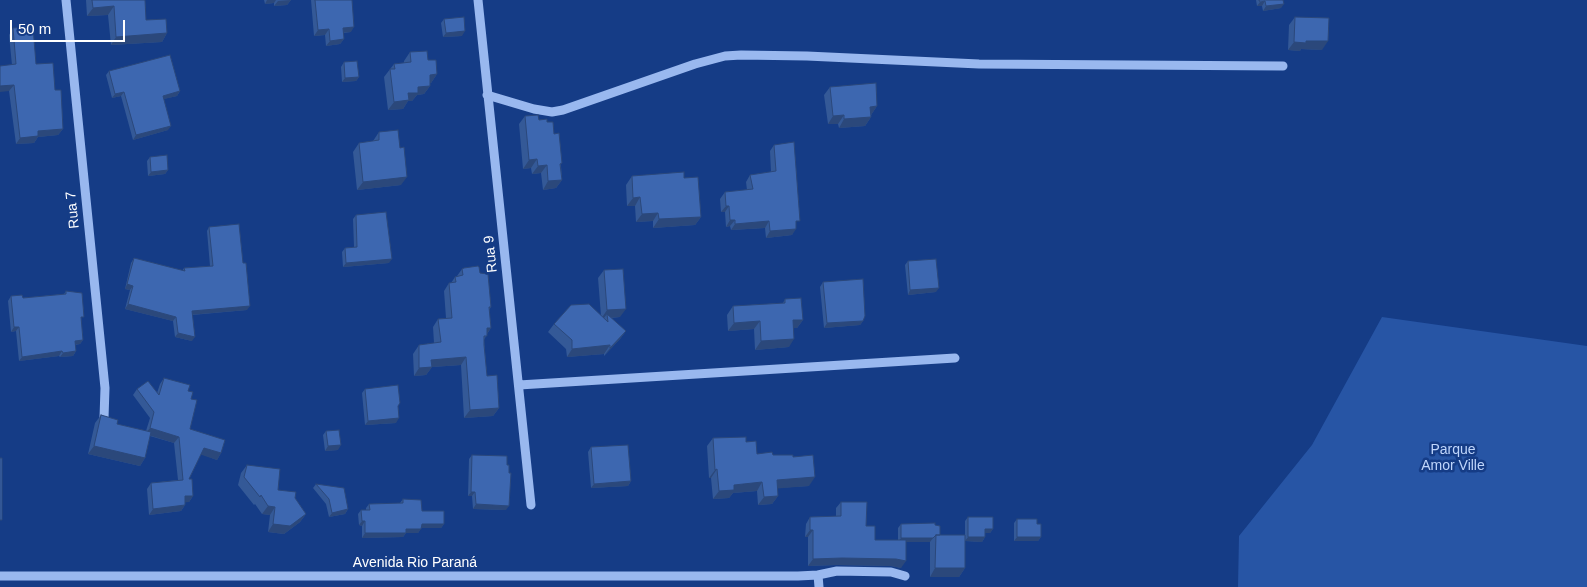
<!DOCTYPE html>
<meta charset="utf-8">
<style>
body{margin:0}
#map{position:relative;width:1587px;height:587px;overflow:hidden;background:#153c86;font-family:Arial,sans-serif}
canvas{display:block}
.scale{position:absolute;left:10px;top:20px;width:115px;height:22px;box-sizing:border-box;border:2px solid #fff;border-top:0;padding-left:6px;font-size:15px;line-height:18px;white-space:nowrap;color:#fff;-webkit-text-stroke:4px #153c86;paint-order:stroke}
</style>
<div id="map">
<canvas width="1587" height="587"></canvas>
<div class="scale">50 m</div>
</div>
<script>
const ctx = document.querySelector('canvas').getContext('2d');
ctx.lineJoin = 'round';
function fill(path, color) { ctx.fillStyle = color; ctx.fill(path, 'evenodd'); }
const toPath = rows => new Path2D(rows.map(r => 'M' + r).join(''));
function strokePath(path, color, width, dash) { ctx.strokeStyle = color; ctx.lineWidth = width; ctx.lineCap = dash ? 'butt' : 'round'; ctx.setLineDash(dash || []); ctx.stroke(path); }
function label(font, color, halo, rows, align = 'center') {
  ctx.font = font + ' Arial,sans-serif'; ctx.lineWidth = 5; ctx.setLineDash([]); ctx.textBaseline = 'middle'; ctx.strokeStyle = halo; ctx.fillStyle = color; for (const [text, x, y, turn = 0] of rows) {
    ctx.save(); ctx.translate(x, y); ctx.rotate((+turn || 0) * Math.PI / 180); ctx.textAlign = isNaN(turn) ? turn : align; if (halo) ctx.strokeText(text, 0, 0); ctx.fillText(text, 0, 0); ctx.restore();
  }
}
const green = toPath([
 [1382,317,1587,346,1587,587,1238,587,1239,536,1312,445]
]);
const minor = toPath([
 [66,0,105,388,104,418],
 [478,0,531,505],
 [487,95,534,109,552,112,563,110,695,64,725,56,741,55,807,56,979,64,1283,66],
 [519,385,955,358],
 [818,575,837,571,891,572,905,576],
 [0,576,798,576,818,575,819,587]
]);
const wall = toPath([
 [86,0,145,0,146,20,167,33,162,42,111,45,108,15,87,16],
 [264,0,291,0,287,5,274,6,274,3,265,4],
 [311,0,352,0,351,32,344,33,344,39,340,44,326,46,325,35,314,36],
 [1256,0,1283,0,1281,8,1263,11,1262,6,1257,6],
 [1295,17,1322,50,1301,49,1300,51,1288,50,1289,25],
 [444,19,462,36,443,37,441,23],
 [13,28,36,64,55,90,63,129,58,135,38,137,34,143,16,144,9,91,12,65,9,35],
 [410,52,428,60,437,74,431,83,430,83,430,86,424,94,417,95,412,101,408,101,403,109,388,110,384,77,394,64,404,63,404,61],
 [344,62,359,77,356,81,342,82,341,67],
 [109,71,180,91,177,96,163,99,168,130,133,140,121,96,112,98,106,75],
 [830,87,877,106,871,115,871,117,865,126,839,128,838,124,828,124,824,95],
 [525,116,547,122,554,134,561,166,562,180,556,188,543,190,541,173,532,174,531,168,523,169,519,124],
 [379,132,401,185,357,190,353,152,359,143,373,141],
 [774,145,796,226,792,235,766,238,765,228,731,230,730,226,726,227,725,212,721,212,720,199,725,192,747,190,746,182,750,175,771,172,770,151],
 [150,157,168,170,165,174,148,176,147,161],
 [632,176,684,178,701,217,695,225,653,228,653,221,636,222,635,206,627,206,626,185],
 [356,215,389,263,343,267,342,252,345,248,354,247,353,219],
 [209,227,247,310,192,315,192,341,175,337,173,321,125,309,130,290,125,289,131,263,134,258,182,271,184,268,210,266,207,231],
 [908,261,936,292,908,295,905,265],
 [462,269,480,273,491,307,489,310,491,328,487,334,484,340,487,376,499,408,493,416,464,418,461,365,432,367,426,375,414,376,413,354,419,345,434,343,433,327,438,319,446,318,444,291,449,283,451,283,455,277,457,276],
 [604,270,620,317,611,318,626,331,620,339,604,356,604,354,567,357,566,349,548,332,554,324,601,316,598,278],
 [823,282,863,321,860,325,824,328,820,287],
 [66,291,81,321,83,340,80,344,75,345,76,351,73,356,60,357,59,356,19,361,16,331,11,332,8,301,11,296,23,298,64,294],
 [785,299,803,320,797,328,793,328,789,347,755,350,754,329,728,331,727,315,733,306,783,303],
 [164,378,188,391,191,399,190,429,221,453,217,460,201,454,189,479,193,496,189,502,185,502,185,505,181,511,149,515,147,489,151,483,178,480,174,443,150,436,145,458,140,466,88,454,95,423,101,415,117,424,146,431,150,418,133,395,137,389,157,393,160,384],
 [365,389,398,406,396,423,365,425,362,393],
 [326,431,338,450,325,451,323,435],
 [713,438,746,442,757,454,793,457,809,486,777,488,778,496,772,504,758,505,757,491,733,493,729,498,713,499,711,478,709,478,707,446],
 [591,447,631,481,628,486,591,488,588,452],
 [472,455,506,510,473,509,472,496,468,496,469,459],
 [247,465,278,490,295,498,306,514,300,522,284,534,268,532,270,515,262,514,255,504,254,505,238,485,241,473],
 [316,484,348,509,345,514,329,517,326,504,313,488],
 [403,499,444,524,441,528,421,528,418,533,406,533,403,537,362,538,362,526,359,525,358,514,361,510,366,510,366,508,369,504,400,503],
 [841,502,866,526,875,540,898,540,898,528,901,524,935,525,940,535,965,568,959,577,930,577,930,542,906,542,901,568,891,566,837,565,808,566,808,537,805,537,806,524,810,517,836,516,836,508],
 [968,517,993,529,990,533,985,533,985,537,982,542,965,541,965,521],
 [1017,519,1037,524,1041,537,1038,541,1014,541,1014,523]
]);
const shadedWall = toPath([
 [267,0,276,0,274,3,265,4],
 [291,0,287,5,274,6,278,1],
 [1265,1,1262,6,1257,6,1260,2],
 [1284,4,1281,8,1263,11,1266,6],
 [114,6,108,15,87,16,93,8],
 [354,27,351,32,339,33,343,28],
 [329,29,325,35,314,36,318,30],
 [465,31,462,36,443,37,446,33],
 [167,33,162,42,111,45,116,37],
 [344,39,340,44,326,46,330,41],
 [1306,41,1328,41,1322,50,1301,49,1300,51,1288,50,1294,42],
 [437,74,431,83,425,83,430,75],
 [359,77,356,81,342,82,345,78],
 [14,85,9,91,0,92,0,86],
 [430,86,424,94,417,95,412,101,408,101,403,109,388,110,394,102,408,93,418,87],
 [180,91,177,96,160,100,163,96],
 [124,92,121,96,112,98,115,94],
 [877,106,871,115,865,115,870,107],
 [844,115,838,124,828,124,833,116],
 [871,117,865,126,839,128,844,119],
 [171,126,168,130,133,140,136,135],
 [63,129,58,135,38,137,34,143,16,144,20,138,38,131],
 [537,159,531,168,523,169,529,160],
 [547,165,541,173,532,174,538,166],
 [168,170,165,174,148,176,151,172],
 [407,177,401,185,357,190,363,182],
 [562,180,556,188,543,190,548,181],
 [640,197,635,206,627,206,633,198],
 [726,206,729,206,725,212,721,212],
 [658,213,653,221,636,222,642,214],
 [701,217,695,225,653,228,659,219],
 [730,220,735,220,730,226,726,227],
 [769,221,765,228,731,230,735,224],
 [796,229,792,235,766,238,770,231],
 [392,259,389,263,343,267,346,263],
 [127,284,133,286,130,290,125,289],
 [939,288,936,292,908,295,910,290],
 [128,304,176,317,173,321,125,309],
 [250,306,247,310,189,315,192,311],
 [626,309,620,317,608,318,607,314,604,318,601,319,607,310],
 [793,320,803,320,797,328,787,328],
 [760,321,754,329,728,331,734,323],
 [863,321,860,325,824,328,827,323],
 [14,327,19,327,16,331,11,332],
 [487,328,491,328,485,336],
 [626,331,620,339,604,356,610,348],
 [178,333,195,337,192,341,175,337],
 [794,339,789,347,755,350,761,341],
 [83,340,80,344,72,345,75,341],
 [610,345,604,354,567,357,572,349],
 [62,351,59,356,19,361,22,357],
 [76,351,73,356,60,357,63,353],
 [466,357,461,365,432,367,426,375,414,376,419,368,431,360],
 [499,408,493,416,464,418,470,410],
 [399,418,396,423,365,425,368,421],
 [150,428,179,437,174,443,145,434],
 [341,445,338,450,325,451,328,446],
 [94,446,145,458,140,466,88,454],
 [204,448,221,453,217,460,199,454],
 [717,469,711,478,709,478,715,470],
 [815,477,809,486,771,489,777,480],
 [631,481,628,486,591,488,594,484],
 [762,482,757,491,733,493,729,498,713,499,719,491,734,485],
 [471,492,475,492,472,496,468,496],
 [185,496,193,496,189,502,180,503],
 [778,496,772,504,758,505,764,497],
 [476,504,509,506,506,510,473,509],
 [185,505,181,511,149,515,153,509],
 [268,506,275,507,270,515,262,514],
 [348,509,345,514,329,517,332,513],
 [306,514,300,522,284,534,268,532,273,524],
 [362,521,365,521,362,526,359,525],
 [422,524,444,524,441,528,419,528],
 [406,529,421,529,418,533,403,533],
 [985,529,993,529,990,533,982,533],
 [810,530,813,530,808,537,805,537],
 [365,533,406,533,403,537,362,538],
 [968,537,985,537,982,542,965,541],
 [1017,537,1041,537,1038,541,1014,541],
 [901,538,933,538,930,542,898,542],
 [842,558,896,559,906,561,901,568,891,566,837,565,808,566,813,559],
 [935,568,965,568,959,577,930,577]
]);
const building = toPath([
 [92,0,145,0,146,20,166,19,167,33,116,37,114,6,93,8,92,0],
 [315,0,352,0,354,27,343,28,344,39,330,41,329,29,318,30,315,0],
 [1259,0,1283,0,1284,4,1266,6,1265,1,1260,2,1259,0],
 [464,17,465,31,446,33,444,19,464,17],
 [1295,17,1329,18,1328,41,1306,41,1306,43,1294,42,1295,17],
 [33,27,36,64,53,63,55,90,61,90,63,129,38,131,38,136,20,138,14,85,0,86,0,66,16,64,13,28,33,27],
 [427,51,428,60,436,60,437,74,430,75,430,86,418,87,418,93,408,93,409,100,394,102,390,69,395,69,394,64,411,62,410,52,427,51],
 [170,55,180,91,163,96,171,126,136,135,124,92,115,94,109,71,170,55],
 [357,61,359,77,345,78,344,62,357,61],
 [876,83,877,106,870,107,871,117,844,119,844,115,833,116,830,87,876,83],
 [538,115,539,120,547,119,547,122,553,122,554,134,559,133,562,163,560,164,562,180,548,181,547,165,538,166,537,159,529,160,525,116,538,115],
 [398,130,400,148,404,147,407,177,363,182,359,143,379,140,379,132,398,130],
 [794,142,800,221,796,221,796,229,770,231,769,221,735,224,735,220,730,220,729,206,726,206,725,192,753,189,750,175,776,171,774,145,794,142],
 [167,155,168,170,151,172,150,157,167,155],
 [684,172,684,178,698,177,701,217,659,219,658,213,642,214,640,197,633,198,632,176,684,172],
 [386,212,392,259,346,263,345,248,357,247,356,215,386,212],
 [239,224,243,263,246,263,250,306,192,311,195,337,178,333,176,317,128,304,133,286,127,284,134,258,185,271,184,268,213,266,209,227,239,224],
 [936,259,939,288,910,290,908,261,936,259],
 [478,266,479,267,480,273,488,274,491,307,489,307,491,328,487,328,487,336,484,336,484,345,487,376,497,375,499,408,470,410,466,357,431,360,432,367,419,368,419,345,441,342,438,319,452,318,449,283,456,282,455,277,463,275,462,269,464,268,478,266],
 [623,269,626,309,607,310,604,270,623,269],
 [863,279,865,316,863,321,827,323,823,282,863,279],
 [66,291,82,293,84,317,81,317,83,340,75,341,76,351,63,353,62,351,22,357,19,327,14,327,11,296,22,295,23,298,66,294,66,291],
 [801,298,803,320,793,320,794,339,761,341,760,321,734,323,733,306,785,303,785,299,801,298],
 [589,304,608,322,607,314,626,331,610,348,610,345,572,349,572,340,554,324,571,305,589,304],
 [164,378,190,385,188,391,193,392,191,399,197,400,190,429,225,440,221,453,204,448,189,479,192,479,193,496,185,496,185,505,153,509,151,483,183,480,179,437,150,428,154,412,137,389,148,381,159,395,164,378],
 [398,385,400,403,398,406,399,418,368,421,365,389,398,385],
 [101,415,118,420,117,424,151,432,145,458,94,446,101,415],
 [339,430,341,445,328,446,326,431,339,430],
 [746,437,746,442,756,441,757,454,772,452,773,455,793,455,793,457,813,455,815,477,777,480,778,496,764,497,762,482,734,485,734,490,719,491,717,469,715,470,713,438,746,437],
 [628,445,631,481,594,484,591,447,628,445],
 [472,455,507,456,507,465,509,465,509,473,511,473,509,506,476,504,475,492,471,492,472,455],
 [0,458,2,458,2,520,0,520,0,458],
 [247,465,280,469,278,490,296,492,295,498,306,514,290,526,273,524,275,507,268,506,261,495,260,497,244,477,247,465],
 [316,484,344,488,348,509,332,513,329,499,316,484],
 [403,499,421,500,422,511,444,511,444,524,422,524,421,529,406,529,406,533,365,533,365,521,362,521,361,510,370,510,369,504,403,503,403,499],
 [841,502,867,502,866,526,875,526,875,540,906,540,906,561,896,559,842,558,813,559,813,530,810,530,810,517,841,516,841,502],
 [968,517,993,517,993,529,985,529,985,537,968,537,968,517],
 [1017,519,1037,519,1037,524,1041,524,1041,537,1017,537,1017,519],
 [935,523,935,525,940,526,940,535,936,535,933,538,901,538,901,524,935,523],
 [936,535,965,535,965,568,935,568,936,535]
]);
const streetNames = [
 ["Rua 7",73,210,-96],
 ["Rua 9",491,254,-96],
 ["Avenida Rio Paraná",415,563]
];
const parkNames = [
 ["Parque",1453,450],
 ["Amor Ville",1453,466]
];
fill(green, '#2755a5');
strokePath(minor, '#99b8ef', 9);
fill(wall, '#345997');
fill(shadedWall, '#2b487b');
fill(building, '#3d67b0');
strokePath(building, '#2b487b', 1);
label('14px', '#fff', '#153c86', streetNames);
label('14px', '#bfd5fb', '#153c86', parkNames);
</script>
